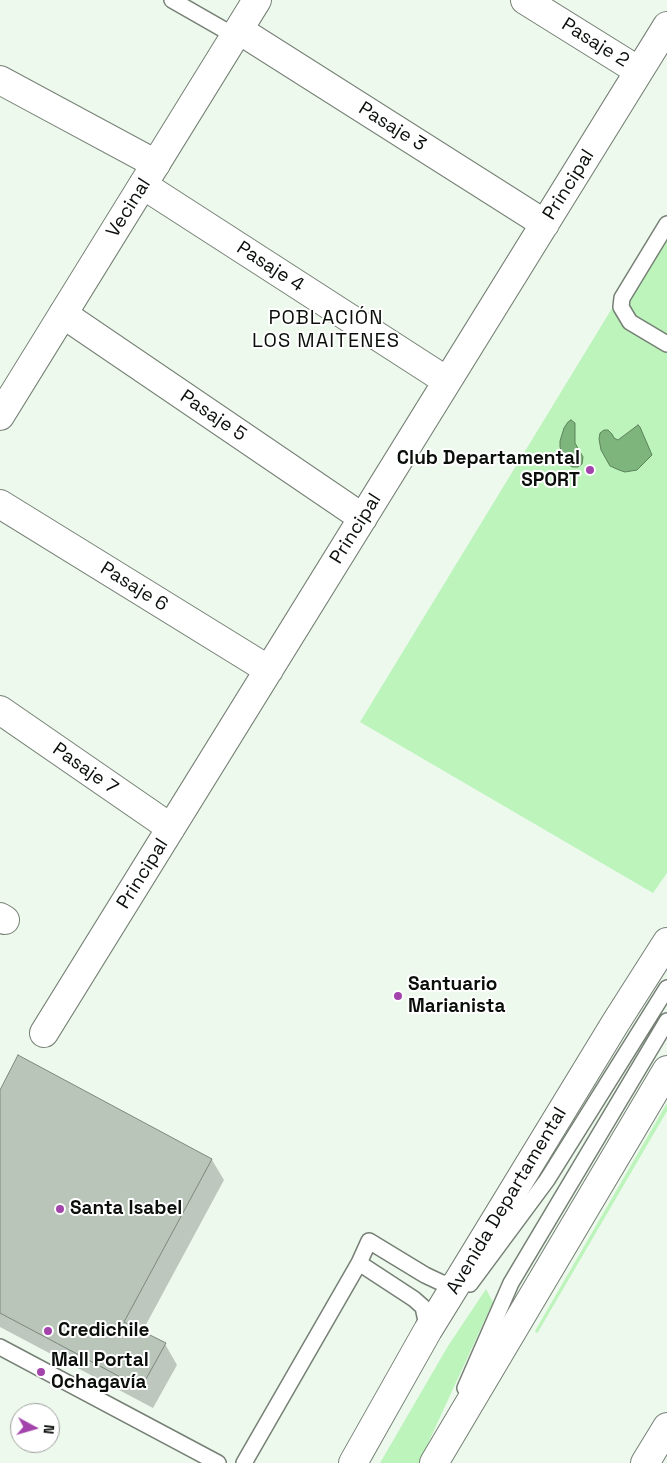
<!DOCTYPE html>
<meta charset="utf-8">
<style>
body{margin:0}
#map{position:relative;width:667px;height:1463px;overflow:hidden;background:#edf9ed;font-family:"Space Grotesk",sans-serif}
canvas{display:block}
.north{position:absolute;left:10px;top:1403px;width:50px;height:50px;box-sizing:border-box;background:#fff;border:1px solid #9d9f9d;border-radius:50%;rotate:96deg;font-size:14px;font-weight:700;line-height:20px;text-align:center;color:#0b0f0b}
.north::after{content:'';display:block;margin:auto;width:18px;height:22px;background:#a344ac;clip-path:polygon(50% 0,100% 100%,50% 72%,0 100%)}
</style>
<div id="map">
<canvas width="667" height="1463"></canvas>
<div class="north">N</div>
</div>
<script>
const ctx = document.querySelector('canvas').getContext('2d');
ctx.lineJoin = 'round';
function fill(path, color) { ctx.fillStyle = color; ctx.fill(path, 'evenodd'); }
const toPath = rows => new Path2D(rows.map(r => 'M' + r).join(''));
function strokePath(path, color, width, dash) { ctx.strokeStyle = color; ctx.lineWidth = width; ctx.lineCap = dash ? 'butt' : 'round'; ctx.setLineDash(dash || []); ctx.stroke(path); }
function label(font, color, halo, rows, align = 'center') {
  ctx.font = font + ' "Space Grotesk",sans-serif'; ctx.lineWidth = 4; ctx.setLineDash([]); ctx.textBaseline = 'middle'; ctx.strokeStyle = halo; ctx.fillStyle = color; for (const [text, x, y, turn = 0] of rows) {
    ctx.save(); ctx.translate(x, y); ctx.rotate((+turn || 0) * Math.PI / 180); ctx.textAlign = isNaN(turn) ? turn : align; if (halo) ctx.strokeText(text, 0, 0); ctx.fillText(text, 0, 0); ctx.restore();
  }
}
const green = toPath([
 [667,218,667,873,653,893,360,722],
 [667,1103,667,1111,538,1332,536,1333,535,1331],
 [486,1289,493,1302,419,1463,380,1463,448,1346]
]);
const water = toPath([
 [571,420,575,423,575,443,583,457,582,464,578,467,572,467,565,461,560,447,560,441,564,428,568,422,571,420],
 [638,425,640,427,652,455,637,470,625,472,619,470,610,466,601,450,599,439,600,433,604,430,608,430,612,434,614,438,618,440,638,425]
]);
const shadow = toPath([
 [0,1093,212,1160,224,1180,142,1332,165,1344,177,1365,153,1408,0,1327]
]);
const building = toPath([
 [18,1055,212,1159,124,1322,166,1343,141,1388,0,1313,0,1090,18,1055]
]);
const lane = toPath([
 [172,0,235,36],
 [667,224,622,298,621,307,630,322,667,344],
 [359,1263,414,1299,423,1307,428,1330],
 [470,1284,547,1180,667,988],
 [0,1347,218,1463],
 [465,1388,511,1283,667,1021],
 [244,1463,359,1263,369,1241,425,1275,442,1283,457,1283]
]);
const street = toPath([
 [525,0,639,71],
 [239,30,545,224],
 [0,80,156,164],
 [143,185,447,381],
 [63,314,363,518],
 [0,504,269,670],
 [0,710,171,828],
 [0,917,5,920],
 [44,1033,667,26],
 [645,1463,667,1427]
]);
const secondary = toPath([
 [0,416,257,0]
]);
const primary = toPath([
 [353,1463,428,1330,457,1283,616,1022,667,942],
 [434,1463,667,1070]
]);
const markers = [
 [590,470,5,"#a344ac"],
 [398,996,5,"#a344ac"],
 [60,1209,5,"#a344ac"],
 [48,1331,5,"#a344ac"],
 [41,1372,5,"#a344ac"]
];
const streetNames = [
 ["Pasaje 2",595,43,32],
 ["Pasaje 3",392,127,32],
 ["Principal",569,185,-58],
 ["Vecinal",129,208,-58],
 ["Pasaje 4",270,267,33],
 ["Pasaje 5",213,416,34],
 ["Principal",356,529,-58],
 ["Pasaje 6",134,587,32],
 ["Pasaje 7",85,769,35],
 ["Principal",143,874,-58],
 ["Avenida Departamental",507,1201,-59]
];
const poiNames = [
 ["Club Departamental",580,459,"right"],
 ["SPORT",580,481,"right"],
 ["Santuario",408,985],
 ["Marianista",408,1007],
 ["Santa Isabel",70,1209],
 ["Credichile",58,1331],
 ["Mall Portal",51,1361],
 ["Ochagavía",51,1383]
];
const neighbourhoodNames = [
 ["POBLACIÓN",326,319],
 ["LOS MAITENES",326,342]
];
fill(green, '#bdf4bc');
fill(water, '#7eb57d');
strokePath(water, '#5c835b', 1);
fill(shadow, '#0003');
fill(building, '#b9c5b9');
strokePath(building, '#7d887d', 1);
strokePath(lane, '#768075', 18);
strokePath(street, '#768075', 30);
strokePath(secondary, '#768075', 30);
strokePath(primary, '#768075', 30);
strokePath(lane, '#fff', 15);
strokePath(street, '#fff', 28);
strokePath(secondary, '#fff', 28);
strokePath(primary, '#fff', 28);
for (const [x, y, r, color] of markers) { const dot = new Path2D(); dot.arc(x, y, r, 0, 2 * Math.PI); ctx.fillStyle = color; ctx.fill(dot); strokePath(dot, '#fff', 2); }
label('19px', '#0b0f0b', '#fff', streetNames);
label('bold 19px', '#0b0f0b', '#fff', poiNames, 'left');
ctx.letterSpacing = '1px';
label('20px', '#0b0f0b', '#fff', neighbourhoodNames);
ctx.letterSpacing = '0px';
</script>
